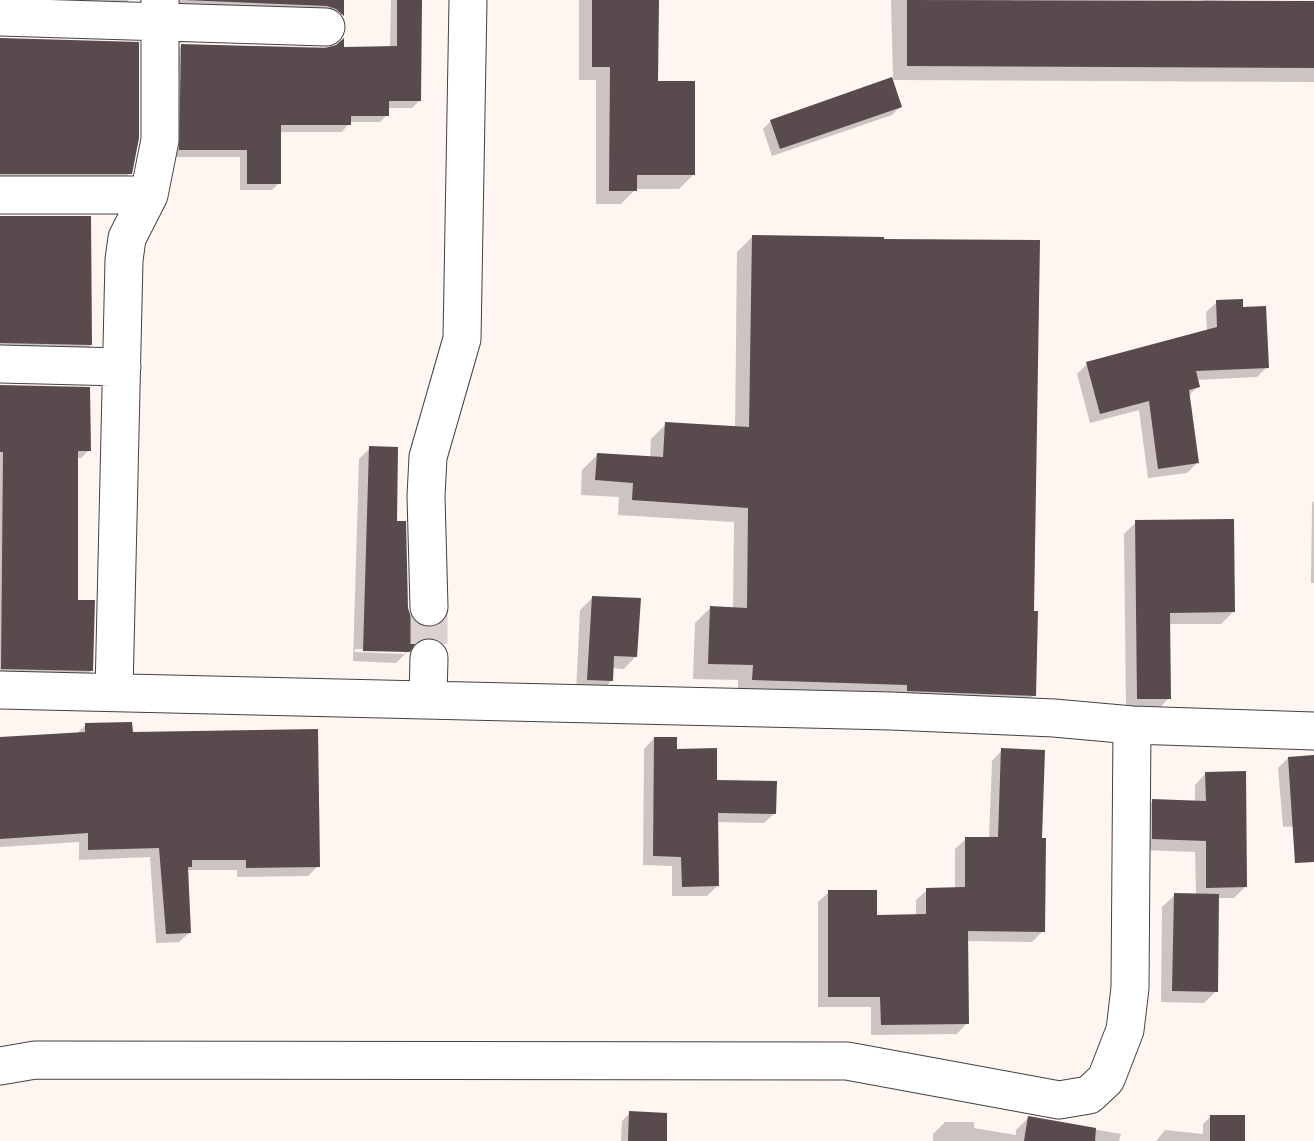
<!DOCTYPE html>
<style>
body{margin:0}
canvas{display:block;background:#fff5f1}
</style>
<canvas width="1314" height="1141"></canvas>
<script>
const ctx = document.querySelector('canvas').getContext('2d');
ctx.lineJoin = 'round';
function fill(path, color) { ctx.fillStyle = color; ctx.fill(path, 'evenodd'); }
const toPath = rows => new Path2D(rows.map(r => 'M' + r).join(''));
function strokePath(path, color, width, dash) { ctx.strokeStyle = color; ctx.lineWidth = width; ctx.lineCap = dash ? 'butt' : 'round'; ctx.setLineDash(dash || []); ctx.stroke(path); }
const shadow = toPath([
 [0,0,129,0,121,8],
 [177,0,342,0,342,16,335,23,177,9],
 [391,0,420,0,419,101,412,108,387,108,387,115,380,122,350,122,342,132,279,132,279,183,272,190,240,190,240,157,173,157,175,52,182,45,390,48],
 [579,0,657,0,656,82,693,175,679,189,636,189,621,204,596,204,596,80,579,80],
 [891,0,1011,0,1011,3,1204,3,1203,0,1314,3,1314,82,891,80,900,107,892,115,772,156,763,129,771,121,893,79],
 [0,40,130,173,122,182,0,182],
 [0,218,91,345,82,353,0,351],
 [752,237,1032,613,1034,695,1019,711,738,694,738,680,693,679,695,623,710,608,733,609,734,522,618,515,619,497,581,495,582,470,597,455,650,458,651,439,666,424,735,428,737,252],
 [1217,302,1242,309,1267,367,1257,377,1196,380,1198,387,1188,396,1197,463,1187,473,1148,478,1139,410,1090,423,1077,374,1087,364,1207,331,1206,312],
 [0,387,89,450,81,458,77,458,77,602,92,670,83,679,0,677],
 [370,448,395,523,408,651,396,663,353,661,359,459],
 [355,649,405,650,405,654,355,652],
 [1314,501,1314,583,1311,583,1312,503],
 [1136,522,1233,612,1221,624,1168,624,1169,698,1157,710,1126,711,1124,534],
 [592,598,636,656,624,669,612,668,611,681,599,693,576,692,580,610],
 [86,725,131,734,318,866,308,876,237,877,237,870,187,870,190,932,179,942,156,943,150,857,79,860,79,842,0,847,0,739,76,734],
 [654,738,676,751,715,782,775,813,764,823,716,822,717,886,707,896,672,896,672,866,643,865,644,749],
 [1002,750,1040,839,1043,931,1032,942,966,941,967,1023,957,1034,871,1035,871,1007,818,1007,818,902,829,892,875,917,916,916,916,900,927,890,955,889,955,849,966,839,989,839,992,761],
 [1314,756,1314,825,1283,827,1278,768,1288,758],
 [1206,773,1245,887,1234,898,1218,898,1216,991,1204,1003,1161,1002,1162,907,1175,895,1196,895,1195,852,1142,850,1142,812,1153,801,1195,803,1195,785],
 [630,1113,665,1141,621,1141,622,1121],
 [1211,1116,1243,1141,1156,1141,1165,1130,1203,1134,1203,1124],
 [1028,1118,1121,1134,1119,1141,933,1141,933,1134,945,1122,974,1122,974,1128,1016,1135,1016,1130]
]);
const building = toPath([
 [184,0,344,0,344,16,336,9,327,6],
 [397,0,422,0,421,101,389,101,389,116,351,116,351,125,281,125,281,184,247,184,247,150,179,150,181,44,325,48,336,45,344,38,344,47,397,46],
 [592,0,659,0,658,81,695,81,695,175,637,175,637,191,609,191,610,67,592,67],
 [907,0,1314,1,1314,68,907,66],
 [0,38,139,42,139,138,132,174,0,174],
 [892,77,902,107,780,149,770,120],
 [0,216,91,216,92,345,0,343],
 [752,235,884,237,884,239,1040,240,1034,611,1038,611,1036,696,907,691,907,685,752,680,753,665,708,664,710,606,747,608,748,508,632,500,633,483,595,480,597,453,663,457,665,422,749,427],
 [1243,299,1243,307,1266,306,1269,368,1196,371,1200,387,1189,390,1199,463,1158,469,1149,401,1100,414,1086,362,1217,327,1216,300],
 [0,385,90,387,91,451,78,451,78,600,95,600,93,671,1,669,3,452,0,452],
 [369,446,398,447,397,521,406,521,408,608,411,617,416,623,416,643,410,652,363,651],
 [1234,519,1235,612,1170,613,1171,699,1137,699,1135,520],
 [592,596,641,598,637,657,614,656,613,681,587,680],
 [132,722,133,732,318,729,320,867,246,868,246,860,192,860,192,867,188,867,191,933,166,934,159,848,88,850,88,833,0,839,0,737,85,732,85,723],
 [654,737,677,737,677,749,717,748,717,780,777,781,776,814,718,813,719,886,682,887,681,857,653,856],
 [1001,748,1045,750,1042,838,1046,838,1045,932,968,931,969,1024,881,1025,880,997,828,997,828,890,877,890,877,915,926,914,926,888,965,887,965,837,998,837],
 [1314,755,1314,862,1295,863,1288,757],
 [1246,771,1247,887,1206,888,1206,841,1152,839,1152,799,1206,801,1205,772],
 [1174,893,1219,894,1218,992,1172,991],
 [629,1111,667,1113,667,1141,628,1141],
 [1210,1115,1245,1115,1245,1141,1210,1141],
 [1028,1116,1096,1128,1095,1141,1024,1141]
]);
const minorTunnel = toPath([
 [429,607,429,658]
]);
const minor = toPath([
 [0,17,326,27],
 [0,195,149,195],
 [0,364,122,367],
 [429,607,426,496,428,457,462,339,468,0],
 [0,690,891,711,1054,718,1132,725,1314,731],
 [114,692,124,260,127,238,149,195,160,140,160,0],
 [428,699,429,658],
 [0,1066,35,1060,847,1061,1059,1100,1089,1095,1106,1079,1125,1030,1130,988,1132,725]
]);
fill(shadow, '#0003');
fill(building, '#594a4d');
strokePath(minorTunnel, '#dbd2cf', 37, [37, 18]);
strokePath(minor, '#424242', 39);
strokePath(minor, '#fff', 37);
</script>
